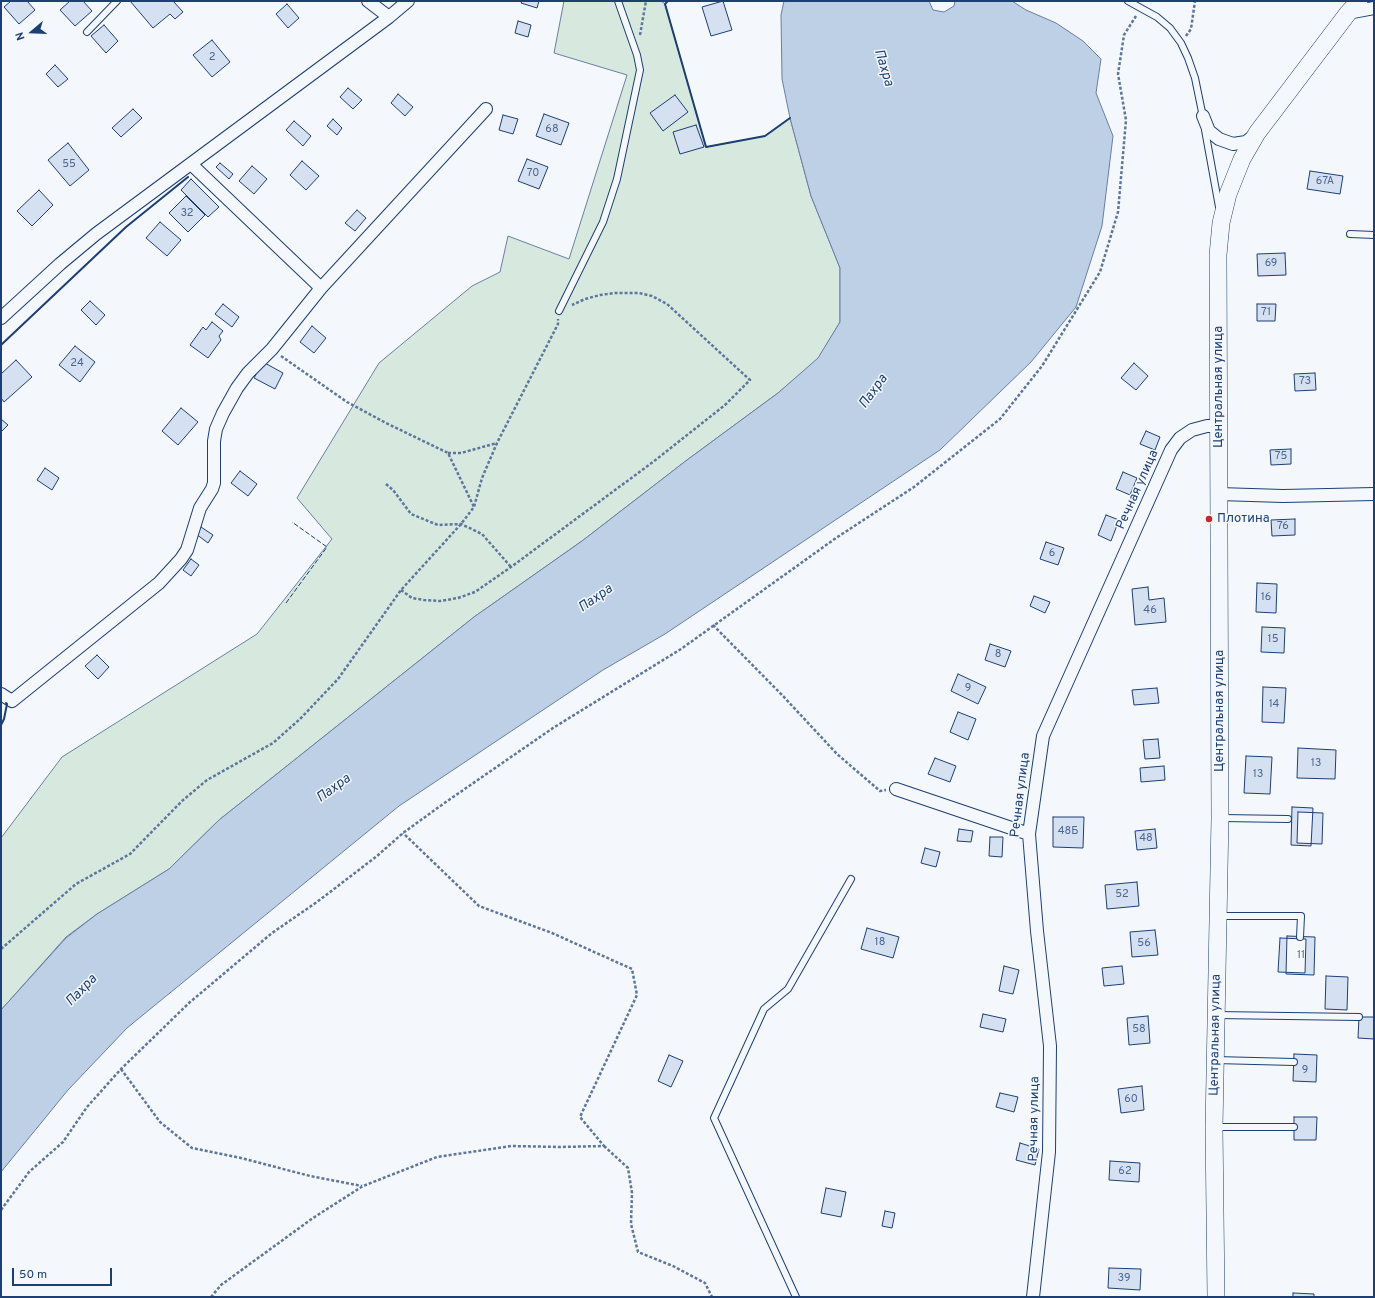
<!DOCTYPE html>
<meta charset="utf-8">
<style>
body{margin:0}
#map{position:relative;width:1375px;height:1298px;overflow:hidden;background:#f4f7fb;font-family:Overpass,sans-serif}
canvas{display:block}
.frame{position:absolute;inset:0;border:2px solid #1d3f73;pointer-events:none}
.north{position:absolute;left:12px;top:12px;width:40px;height:40px;-webkit-text-stroke:3px #f4f7fb;paint-order:stroke;rotate:251deg;font-size:11px;font-weight:700;line-height:16px;text-align:center;color:#1d3f73}
.north::after{content:'';display:block;margin:auto;width:14px;height:18px;background:#1d3f73;clip-path:polygon(50% 0,100% 100%,50% 72%,0 100%)}
.scale{position:absolute;left:12px;top:1268px;width:100px;height:18px;box-sizing:border-box;border:2px solid #1d3f73;border-top:0;padding-left:5px;font-size:12px;line-height:14px;white-space:nowrap;color:#1d3f73;-webkit-text-stroke:3px #f4f7fb;paint-order:stroke}
</style>
<div id="map">
<canvas width="1375" height="1298"></canvas>
<div class="frame"></div>
<div class="north">N</div>
<div class="scale">50 m</div>
</div>
<script>
const ctx = document.querySelector('canvas').getContext('2d');
ctx.lineJoin = 'round';
function fill(path, color) { ctx.fillStyle = color; ctx.fill(path, 'evenodd'); }
const toPath = rows => new Path2D(rows.map(r => 'M' + r).join(''));
function strokePath(path, color, width, dash) { ctx.strokeStyle = color; ctx.lineWidth = width; ctx.lineCap = dash ? 'butt' : 'round'; ctx.setLineDash(dash || []); ctx.stroke(path); }
function label(font, color, halo, rows, align = 'center') {
  ctx.font = font + ' Overpass,sans-serif'; ctx.lineWidth = 3; ctx.setLineDash([]); ctx.textBaseline = 'middle'; ctx.strokeStyle = halo; ctx.fillStyle = color; for (const [text, x, y, turn = 0] of rows) {
    ctx.save(); ctx.translate(x, y); ctx.rotate((+turn || 0) * Math.PI / 180); ctx.textAlign = isNaN(turn) ? turn : align; if (halo) ctx.strokeText(text, 0, 0); ctx.fillText(text, 0, 0); ctx.restore();
  }
}
const green = toPath([
 [564,1,661,1,665,4,706,147,765,136,790,118,811,196,840,268,840,322,818,359,778,393,687,460,582,541,474,617,219,820,169,869,97,914,66,937,1,1010,1,838,62,757,257,634,332,539,297,498,379,363,472,286,500,272,508,236,569,259,627,75,554,53,564,1]
]);
const water = toPath([
 [784,1,929,1,933,10,944,12,954,6,955,1,1012,1,1026,10,1056,23,1083,41,1101,59,1096,93,1113,136,1102,226,1076,307,1031,362,940,450,665,634,603,670,399,806,127,1028,68,1090,1,1172,1,1010,66,938,97,914,169,869,219,820,474,617,582,541,687,460,778,393,818,358,840,322,840,268,811,196,790,118,782,79,781,15,784,1]
]);
const building = toPath([
 [11,1,27,1,35,10,19,24,4,7,11,1],
 [70,1,83,1,92,11,75,26,60,10,70,1],
 [130,1,173,1,183,12,175,19,170,14,153,28,130,1],
 [522,1,539,1,537,8,521,3,522,1],
 [723,1,732,30,711,36,702,7,723,1],
 [287,4,299,18,288,28,276,14,287,4],
 [518,21,531,25,528,37,515,33,518,21],
 [104,25,118,41,106,53,91,36,104,25],
 [212,40,230,62,212,77,193,55,212,40],
 [55,65,68,79,58,87,46,74,55,65],
 [348,88,362,100,353,109,340,97,348,88],
 [398,94,413,107,405,116,391,103,398,94],
 [675,95,688,112,663,131,650,113,675,95],
 [133,109,142,118,121,137,112,128,133,109],
 [544,114,569,123,561,145,536,136,544,114],
 [503,115,518,119,513,134,499,130,503,115],
 [333,119,342,128,337,135,327,126,333,119],
 [294,121,311,136,303,146,286,130,294,121],
 [696,125,704,147,680,154,673,132,696,125],
 [68,143,89,170,70,186,48,160,68,143],
 [527,159,548,167,539,189,518,181,527,159],
 [302,161,319,176,306,190,290,175,302,161],
 [220,163,233,174,229,179,216,167,220,163],
 [252,166,267,179,254,194,239,181,252,166],
 [1310,171,1343,176,1340,194,1307,189,1310,171],
 [191,179,219,207,208,217,181,190,191,179],
 [39,190,53,205,32,226,17,211,39,190],
 [186,196,205,215,188,232,169,213,186,196],
 [357,210,366,218,355,231,345,223,357,210],
 [160,222,181,240,167,256,146,238,160,222],
 [1285,253,1286,275,1258,276,1257,254,1285,253],
 [90,301,105,315,96,325,81,310,90,301],
 [223,304,239,317,232,327,215,314,223,304],
 [1257,304,1276,304,1275,321,1257,321,1257,304],
 [212,322,223,331,219,336,221,340,208,358,190,345,203,327,206,330,212,322],
 [312,326,326,338,314,353,300,342,312,326],
 [75,346,95,362,80,382,59,365,75,346],
 [16,360,32,377,4,402,1,398,1,374,16,360],
 [263,362,283,373,275,389,254,378,263,362],
 [1134,363,1148,376,1136,390,1121,378,1134,363],
 [1315,373,1316,390,1295,391,1294,374,1315,373],
 [181,408,198,422,178,445,162,431,181,408],
 [1,419,8,425,1,432,1,419],
 [1146,431,1160,437,1155,450,1140,444,1146,431],
 [1291,449,1291,464,1271,465,1270,450,1291,449],
 [45,468,59,478,52,490,37,480,45,468],
 [240,471,257,484,248,496,231,483,240,471],
 [1123,472,1137,478,1130,495,1116,489,1123,472],
 [1106,515,1119,520,1111,541,1098,535,1106,515],
 [1295,519,1295,535,1272,536,1271,520,1295,519],
 [201,527,213,535,208,543,196,534,201,527],
 [1046,542,1064,548,1058,565,1040,559,1046,542],
 [191,559,199,565,191,576,183,570,191,559],
 [1257,583,1277,584,1276,613,1256,612,1257,583],
 [1148,587,1149,600,1164,598,1166,622,1135,625,1132,589,1148,587],
 [1034,596,1050,602,1045,613,1030,606,1034,596],
 [1262,627,1285,628,1284,653,1261,652,1262,627],
 [990,644,1011,651,1005,667,985,660,990,644],
 [97,655,109,667,98,679,85,666,97,655],
 [958,674,986,687,978,704,951,691,958,674],
 [1263,687,1286,688,1284,723,1262,722,1263,687],
 [1157,688,1159,703,1134,705,1132,690,1157,688],
 [958,712,976,719,968,740,950,732,958,712],
 [1158,739,1160,758,1145,759,1143,740,1158,739],
 [1298,748,1336,750,1335,779,1297,778,1298,748],
 [1246,756,1272,757,1270,794,1244,793,1246,756],
 [935,758,956,766,950,782,928,774,935,758],
 [1164,766,1165,780,1141,782,1140,768,1164,766],
 [1292,807,1313,808,1311,846,1291,845,1292,807],
 [1298,812,1323,813,1322,844,1297,843,1298,812],
 [1053,817,1084,817,1083,848,1053,847,1053,817],
 [959,829,973,831,971,842,957,841,959,829],
 [1155,829,1157,848,1137,850,1135,831,1155,829],
 [990,837,1003,837,1002,857,989,856,990,837],
 [925,848,940,852,936,867,921,863,925,848],
 [1137,882,1139,906,1107,909,1105,885,1137,882],
 [867,928,899,937,893,958,861,949,867,928],
 [1155,930,1158,955,1132,957,1130,932,1155,930],
 [1287,936,1315,937,1314,975,1286,974,1287,936],
 [1280,938,1306,939,1305,973,1278,972,1280,938],
 [1004,966,1019,970,1013,994,999,991,1004,966],
 [1122,966,1124,984,1104,986,1102,968,1122,966],
 [1326,976,1348,977,1347,1010,1325,1009,1326,976],
 [983,1014,1006,1019,1003,1032,980,1027,983,1014],
 [1148,1016,1150,1043,1129,1045,1127,1018,1148,1016],
 [1359,1017,1374,1017,1374,1039,1358,1038,1359,1017],
 [1294,1054,1317,1055,1316,1082,1293,1081,1294,1054],
 [669,1055,683,1061,671,1087,658,1081,669,1055],
 [1142,1086,1144,1110,1121,1113,1118,1089,1142,1086],
 [1000,1093,1018,1097,1014,1112,996,1107,1000,1093],
 [1294,1117,1317,1117,1316,1140,1294,1140,1294,1117],
 [1020,1143,1039,1149,1035,1165,1016,1160,1020,1143],
 [1110,1161,1140,1163,1139,1182,1109,1180,1110,1161],
 [826,1188,846,1192,841,1217,821,1213,826,1188],
 [885,1211,895,1213,892,1228,882,1226,885,1211],
 [1109,1268,1141,1269,1140,1290,1108,1288,1109,1268],
 [1293,1293,1314,1294,1314,1297,1293,1297,1293,1293]
]);
const path = toPath([
 [640,35,646,1],
 [1186,36,1191,29,1195,1],
 [281,356,347,402,386,423,448,453,474,507],
 [448,453,461,453,497,443],
 [386,484,393,490,411,514,438,525,461,524,482,534,511,567],
 [401,590,412,598,424,600,440,601,458,598,475,592,511,567,653,462,725,405,750,380,667,304,652,296,639,293,615,293,600,295,585,299,572,305],
 [713,625,783,696,837,754,880,791,886,790],
 [1,949,76,884,130,854,182,801,207,780,273,743,300,719,338,679,401,590,461,524,474,507,482,478,497,443,558,324,558,319],
 [121,1069,160,1122,192,1148,241,1158,310,1176,362,1186],
 [604,1146,628,1168,632,1193,631,1224,638,1252,673,1266,705,1283,712,1297],
 [1,1210,29,1172,63,1142,87,1107,121,1069,189,1003,272,933,317,902,377,856,403,833,443,804,553,728,681,649,836,538,914,487,1000,419,1042,366,1100,272,1118,212,1126,120,1118,74,1124,35,1136,16],
 [211,1297,221,1285,313,1218,363,1186,437,1157,511,1146,560,1147,604,1146,580,1117,637,995,632,969,552,933,479,906,403,833]
]);
const lane = toPath([
 [1128,1,1157,17,1170,28,1181,43,1188,58,1195,78,1203,117],
 [87,32,117,1],
 [1205,130,1219,207],
 [1350,234,1374,235],
 [559,311,603,222,617,179,640,70,637,55,618,1],
 [1222,818,1288,819],
 [1220,916,1301,916,1300,937],
 [1216,1015,1359,1017],
 [1215,1060,1294,1062],
 [1215,1127,1294,1127],
 [796,1297,714,1118,764,1009,788,989,851,879]
]);
const street = toPath([
 [368,1,389,17],
 [1348,13,1374,8],
 [1203,116,1209,131,1219,139,1233,144,1246,142,1256,134],
 [321,288,486,109],
 [1,318,60,264,96,234,389,17,408,1],
 [1219,494,1283,496,1374,494],
 [1,694,12,701,159,583,181,559,187,550,200,508,212,489,214,483,214,441,216,429,223,413,237,388,248,373,272,349,321,288,191,164],
 [896,789,1029,834],
 [1033,1297,1049,1152,1050,1046,1037,931,1029,834,1043,736,1171,450,1180,438,1192,430,1207,426,1218,426]
]);
const secondary = toPath([
 [1216,1297,1214,1127,1220,818,1218,255,1221,223,1228,194,1242,159,1257,133,1348,13,1359,1]
]);
const fence = toPath([
 [286,603,327,547,292,522]
]);
const wall = toPath([
 [668,1,665,4,706,147,765,136,790,118],
 [1,345,126,227,188,177],
 [1,725,4,719,7,704,6,703]
]);
const markers = [
 [1209,519,4,"#c62828"]
];
const numberNames = [
 ["2",212,58],
 ["68",552,130],
 ["55",69,165],
 ["70",533,174],
 ["67А",1325,182],
 ["32",187,214],
 ["69",1271,264],
 ["71",1266,313],
 ["24",77,364],
 ["73",1305,382],
 ["75",1281,457],
 ["76",1283,527],
 ["6",1052,554],
 ["16",1266,598],
 ["46",1150,611],
 ["15",1273,640],
 ["8",998,655],
 ["9",968,689],
 ["14",1274,705],
 ["13",1316,764],
 ["13",1258,775],
 ["48Б",1068,832],
 ["48",1146,839],
 ["52",1122,895],
 ["18",880,943],
 ["56",1144,944],
 ["11",1301,956],
 ["58",1139,1030],
 ["9",1305,1071],
 ["60",1131,1100],
 ["62",1125,1172],
 ["39",1124,1279]
];
const streetNames = [
 ["Центральная улица",1219,387,-90],
 ["Речная улица",1138,490,-66],
 ["Центральная улица",1220,711,-90],
 ["Речная улица",1021,795,-83],
 ["Центральная улица",1216,1035,-89],
 ["Речная улица",1035,1119,-89]
];
const poiNames = [
 ["Плотина",1217,519]
];
const waterNames = [
 ["Пахра",883,68,73],
 ["Пахра",874,392,-54],
 ["Пахра",596,599,-35],
 ["Пахра",334,789,-36],
 ["Пахра",82,991,-46]
];
fill(green, '#d7e8df');
strokePath(green, '#687fa3', 1);
fill(water, '#bed0e5');
strokePath(water, '#687fa3', 1);
fill(building, '#d5e0f0');
strokePath(building, '#1d3f73', 1);
strokePath(lane, '#1d3f73', 8);
strokePath(street, '#1d3f73', 14);
strokePath(secondary, '#1d3f73', 18);
strokePath(path, '#5e769c', 2.5, [3, 2]);
strokePath(lane, '#f4f7fb', 6);
strokePath(street, '#f4f7fb', 12);
strokePath(secondary, '#f4f7fb', 17);
strokePath(fence, '#1d3f73', 1, [5, 2]);
strokePath(wall, '#1d3f73', 2);
for (const [x, y, r, color] of markers) { const dot = new Path2D(); dot.arc(x, y, r, 0, 2 * Math.PI); ctx.fillStyle = color; ctx.fill(dot); strokePath(dot, '#f4f7fb', 1.5); }
label('11px', '#4b6792', null, numberNames);
label('13px', '#1d3f73', '#f4f7fb', streetNames);
label('13px', '#1d3f73', '#f4f7fb', poiNames, 'left');
label('italic 14px', '#1d3f73', '#f4f7fb', waterNames);
</script>
